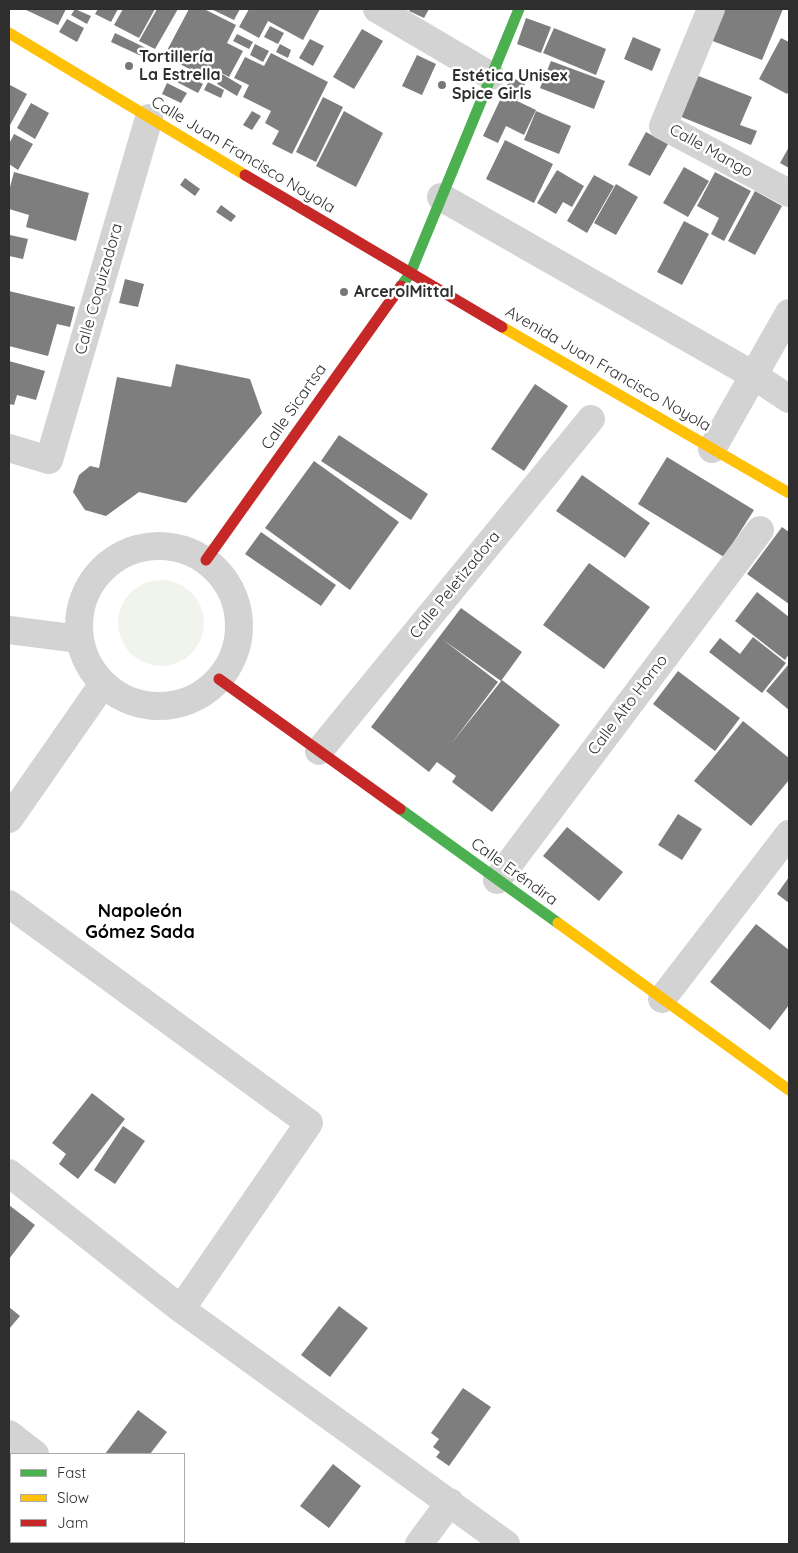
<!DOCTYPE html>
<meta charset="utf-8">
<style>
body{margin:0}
#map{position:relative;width:798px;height:1553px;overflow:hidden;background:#fff;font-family:Quicksand,sans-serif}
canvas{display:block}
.frame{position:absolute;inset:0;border:10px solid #2e2e2e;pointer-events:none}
.legend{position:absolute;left:10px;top:1453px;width:175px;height:90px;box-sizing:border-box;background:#fff;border:1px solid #ababab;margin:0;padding:6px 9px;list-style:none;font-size:15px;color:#2e2e2e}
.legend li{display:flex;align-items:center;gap:10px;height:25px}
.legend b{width:25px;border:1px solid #ababab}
</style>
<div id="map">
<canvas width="798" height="1553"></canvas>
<div class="frame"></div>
<ul class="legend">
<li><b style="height:6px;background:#4caf50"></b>Fast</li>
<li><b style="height:6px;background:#ffc107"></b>Slow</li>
<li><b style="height:6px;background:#c62828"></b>Jam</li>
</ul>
</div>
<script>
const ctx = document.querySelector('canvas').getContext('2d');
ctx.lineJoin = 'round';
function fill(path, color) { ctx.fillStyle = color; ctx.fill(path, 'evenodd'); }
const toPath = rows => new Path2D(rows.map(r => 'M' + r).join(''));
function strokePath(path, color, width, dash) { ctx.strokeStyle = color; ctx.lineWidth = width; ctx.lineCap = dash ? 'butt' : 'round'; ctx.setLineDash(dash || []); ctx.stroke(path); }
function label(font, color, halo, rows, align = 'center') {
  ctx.font = font + ' Quicksand,sans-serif'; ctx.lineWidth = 5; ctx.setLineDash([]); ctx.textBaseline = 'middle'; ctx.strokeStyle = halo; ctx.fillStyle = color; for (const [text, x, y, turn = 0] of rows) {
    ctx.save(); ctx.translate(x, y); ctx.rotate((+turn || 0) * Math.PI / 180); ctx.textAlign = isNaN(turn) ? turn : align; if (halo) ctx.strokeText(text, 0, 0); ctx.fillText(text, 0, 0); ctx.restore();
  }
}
const green = toPath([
 '118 623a43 43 0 1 1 86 0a43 43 0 1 1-86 0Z'
]);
const building = toPath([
 [24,9,66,9,58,25],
 [75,9,91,16,87,24,71,15],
 [98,9,118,9,111,22,95,14],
 [123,9,155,9,139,38,114,25],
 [157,9,178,9,155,49,139,41],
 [189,9,204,9,236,25,227,43,243,51,229,77,218,71,213,81,164,56],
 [211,9,240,9,234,20],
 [249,9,320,9,303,40,268,21,259,38,239,27],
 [410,9,429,9,424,18,409,11],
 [723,9,783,9,762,60,710,40],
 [526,18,551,27,541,53,517,44],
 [67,19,84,28,77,42,59,32],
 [270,26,284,33,278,44,264,37],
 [554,28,606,49,596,75,543,53],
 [362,29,383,41,354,89,333,77],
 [115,33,154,52,150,60,111,42],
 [237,34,253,42,249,49,233,41],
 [633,37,661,49,652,71,624,59],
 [781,38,789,42,789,91,787,94,759,79],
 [310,39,324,46,313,66,299,58],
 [255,44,269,51,263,62,250,55],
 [280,44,291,50,288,58,276,52],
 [271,53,328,82,292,154,272,144,279,131,265,123,271,111,243,97,249,85,234,78,245,57,264,66],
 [417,55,436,64,422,95,402,86],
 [551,61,605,81,594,109,540,88],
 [178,71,203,84,198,93,173,80],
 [222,74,242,86,237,96,217,84],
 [696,75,752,97,740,125,757,131,751,145,679,116],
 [511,77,525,84,517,101,536,110,524,135,506,126,498,143,483,136],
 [208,82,224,90,221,98,204,90],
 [167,83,187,93,181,103,162,94],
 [10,85,27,94,9,127,9,88],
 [323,97,343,107,316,162,296,152],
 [31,103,49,113,35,139,17,128],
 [252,111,261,116,252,130,243,125],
 [344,111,383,133,356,187,316,166],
 [536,111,571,126,559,154,524,140],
 [646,132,668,144,650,176,628,165],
 [14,134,33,144,18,170,9,164,9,144],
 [505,140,553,164,534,203,486,179],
 [789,147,789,168,780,163],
 [684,167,709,181,688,217,663,203],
 [557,170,584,186,572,207,563,202,556,214,537,203],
 [14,172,89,193,76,241,26,227,29,215,9,209,9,191],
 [715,172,751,191,724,241,711,234,719,218,697,206],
 [594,175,614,186,587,233,567,221],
 [185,178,200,189,195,196,180,185],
 [616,184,638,197,616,235,594,223],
 [755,191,782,206,755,255,728,241],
 [221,205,236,216,231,222,216,212],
 [684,221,709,234,682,285,657,272],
 [10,235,28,239,23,259,9,256],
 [125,279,144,284,138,307,119,303],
 [9,291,75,307,70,327,57,324,48,356,9,346],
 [9,361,45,371,36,400,17,395,14,405,9,404],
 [176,364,250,379,262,413,186,503,139,492,106,516,85,510,73,492,79,475,90,466,99,468,117,377,171,387],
 [535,384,568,406,524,471,491,449],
 [339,435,428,494,411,520,321,461],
 [667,457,754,510,724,557,638,504],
 [314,461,399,522,350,590,265,528],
 [582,475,650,523,625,558,556,511],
 [782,527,789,532,789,604,747,574],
 [261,532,336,585,321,606,245,554],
 [589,563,650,607,604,669,543,625],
 [757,592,789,617,789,654,785,660,735,621],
 [461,608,522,652,501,681,442,639,498,682,451,744,502,680,560,725,492,812,452,782,456,776,437,762,429,772,371,727],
 [753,637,786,663,762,693,709,652,720,638,740,654],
 [788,665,789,666,789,710,766,691],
 [678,671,740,718,715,751,653,704],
 [743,721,789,758,789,780,751,826,694,781],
 [678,814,702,829,682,860,658,845],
 [567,827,623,872,599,901,543,856],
 [789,877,789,903,777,894],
 [756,924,789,950,789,1005,770,1030,710,982],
 [92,1093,125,1119,78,1179,59,1164,66,1154,52,1143],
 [123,1126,145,1141,115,1184,94,1170],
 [9,1205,35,1225,9,1259],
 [339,1306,368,1328,330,1377,301,1355],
 [9,1307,20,1316,9,1329],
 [463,1388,491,1407,449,1466,436,1457,440,1452,433,1447,439,1439,431,1433],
 [138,1410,167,1432,150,1454,105,1454],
 [333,1464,361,1486,329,1528,300,1506],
 [82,1542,125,1542,128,1544,80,1544]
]);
const street = toPath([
 [377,9,491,76],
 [711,9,663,126,789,193],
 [441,197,753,375,789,399],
 [9,448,49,460,149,118],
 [712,449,789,313],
 '79 626a80 80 0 1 1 160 0a80 80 0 1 1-160 0Z',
 [9,630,79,639],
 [319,751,591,419],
 [9,819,103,684],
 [497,880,760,530],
 [9,904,309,1123,181,1309],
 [662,999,789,834],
 [9,1173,181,1309,506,1544],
 [9,1434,35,1454],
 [149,1542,152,1544],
 [419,1544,450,1502]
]);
const fast = toPath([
 [401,286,410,274,519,9],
 [400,809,558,923]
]);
const slow = toPath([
 [9,33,245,175],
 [502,327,789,493],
 [558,923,789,1090]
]);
const jam = toPath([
 [245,175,502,327],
 [206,560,401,286],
 [219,679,400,809]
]);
const markers = [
 [129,66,5,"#777"],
 [442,85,5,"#777"],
 [344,292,5,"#777"]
];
const poiNames = [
 ["Tortillería",139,57],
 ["La Estrella",139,75],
 ["Estética Unisex",452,76],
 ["Spice Girls",452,94],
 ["ArcerolMittal",354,292]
];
const streetNames = [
 ["Calle Mango",711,151,29],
 ["Calle Juan Francisco Noyola",243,155,31],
 ["Calle Coquizadora",99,289,-74],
 ["Avenida Juan Francisco Noyola",608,369,30],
 ["Calle Sicartsa",294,407,-55],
 ["Calle Peletizadora",455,585,-51],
 ["Calle Alto Horno",628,705,-53],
 ["Calle Eréndira",514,872,36]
];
const neighbourhoodNames = [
 ["Napoleón",140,912],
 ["Gómez Sada",140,933]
];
fill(green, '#f0f4ec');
fill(building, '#7e7e7e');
strokePath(street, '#d3d3d3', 28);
strokePath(fast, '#4caf50', 11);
strokePath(slow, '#ffc107', 11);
strokePath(jam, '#c62828', 11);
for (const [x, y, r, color] of markers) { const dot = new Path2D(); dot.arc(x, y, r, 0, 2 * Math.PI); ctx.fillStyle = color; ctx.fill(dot); strokePath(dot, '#fff', 2); }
label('bold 16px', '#2e2e2e', '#fff', poiNames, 'left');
label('16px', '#2e2e2e', '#fff', streetNames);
label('bold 18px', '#000', '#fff', neighbourhoodNames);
</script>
